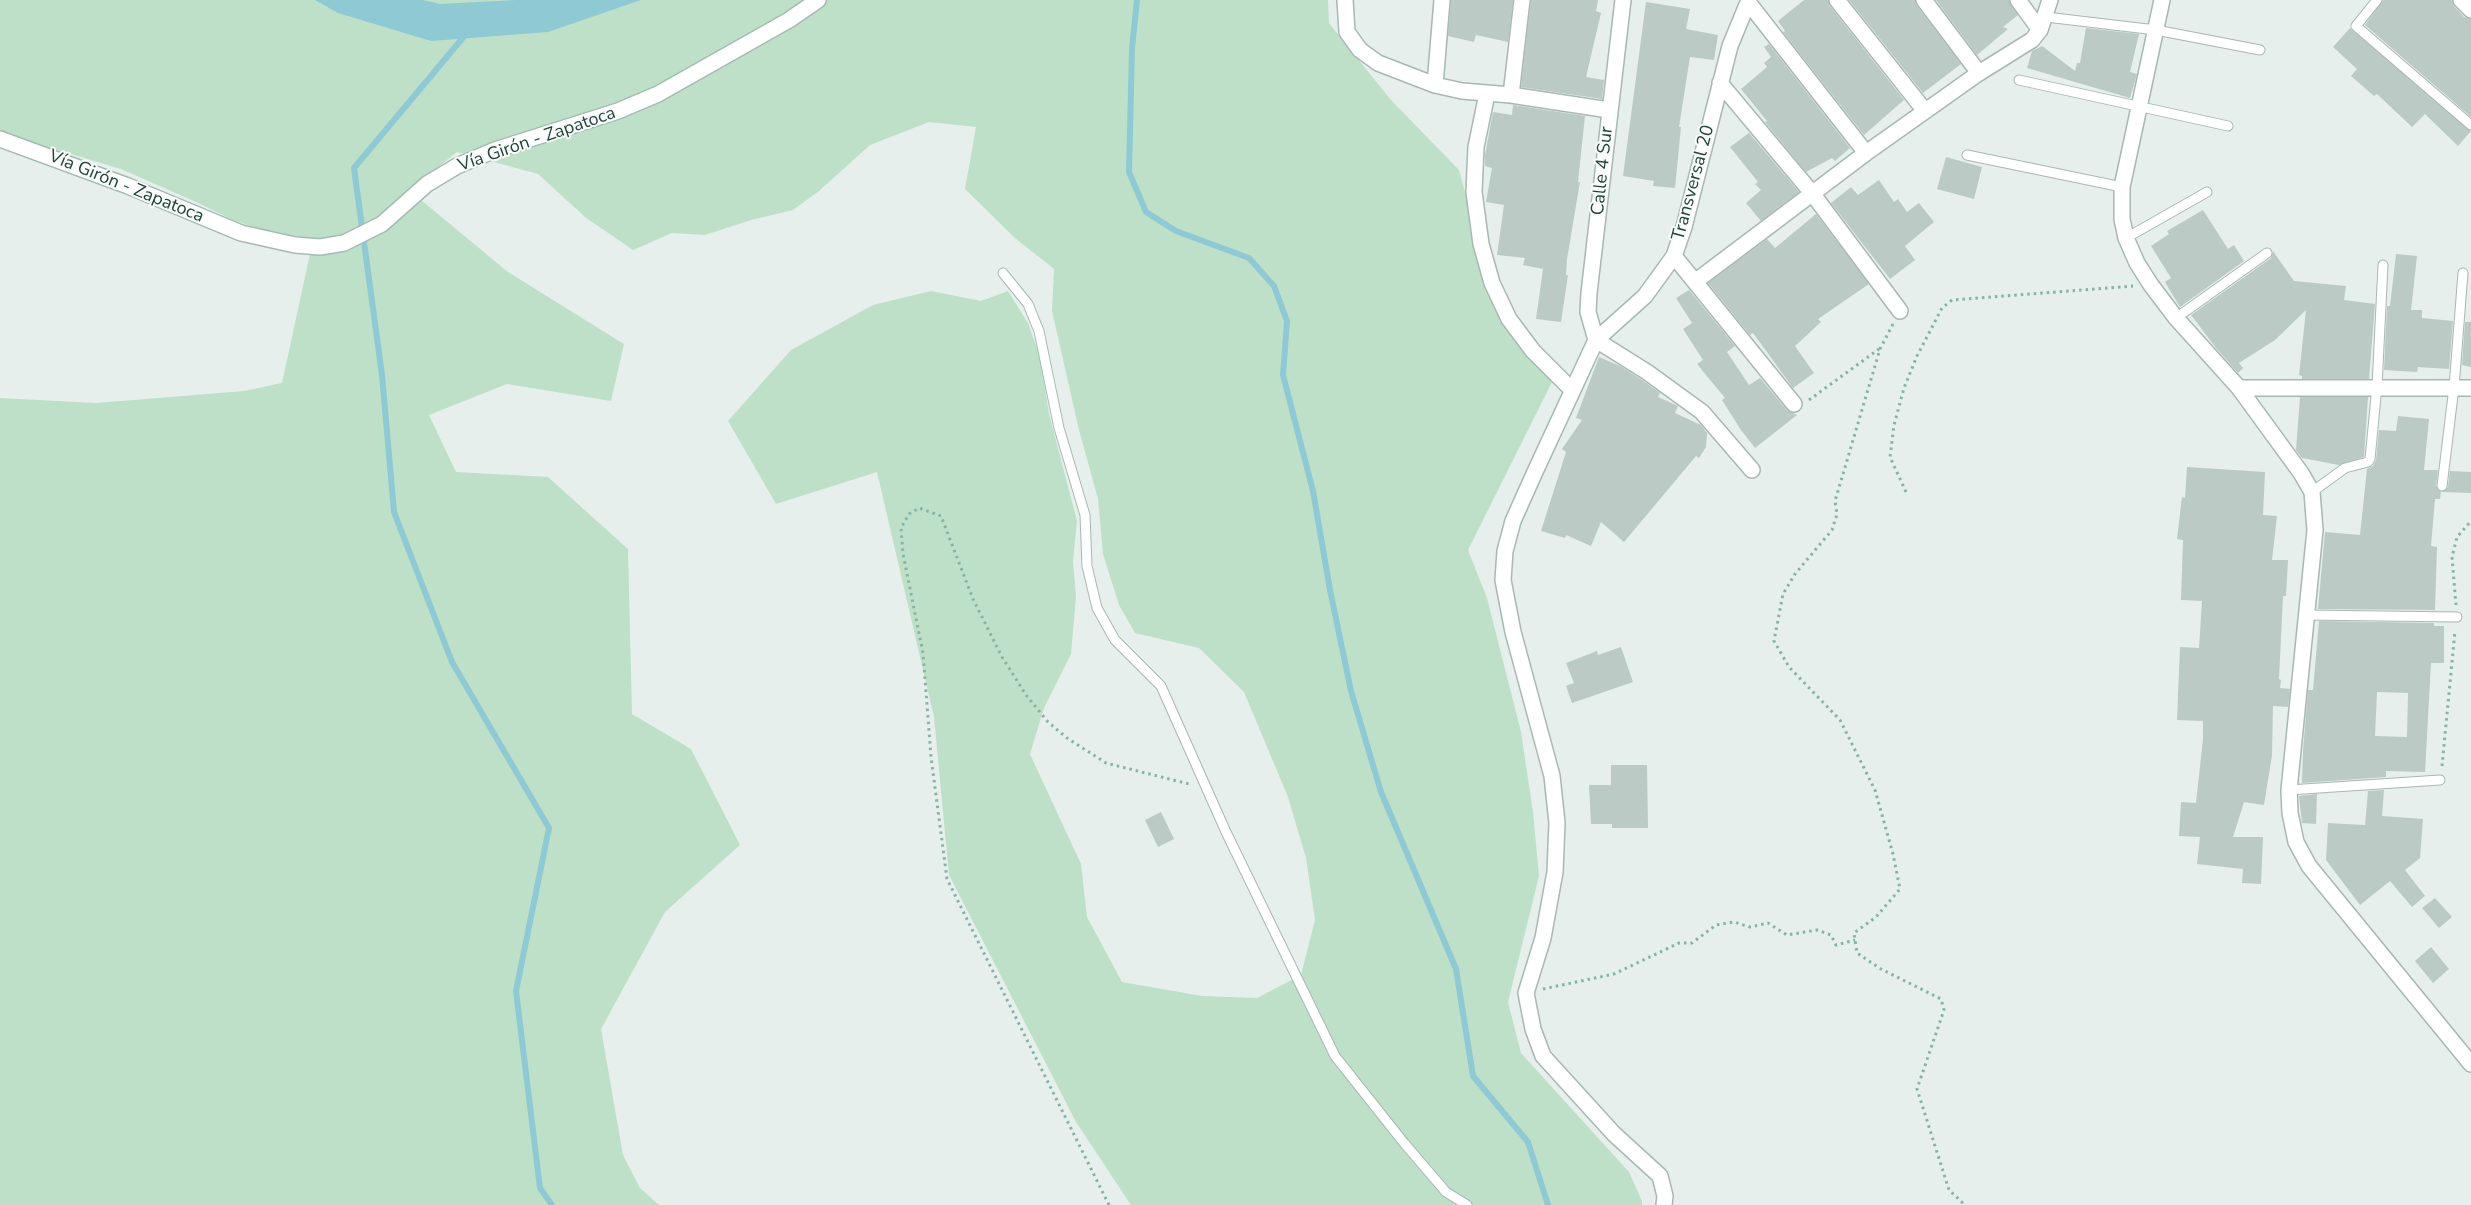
<!DOCTYPE html>
<meta charset="utf-8">
<style>
body{margin:0}
canvas{display:block;background:#e6efeb}
</style>
<canvas width="2471" height="1205"></canvas>
<script>
const ctx = document.querySelector('canvas').getContext('2d');
ctx.lineJoin = 'round';
function fill(path, color) { ctx.fillStyle = color; ctx.fill(path, 'evenodd'); }
const toPath = rows => new Path2D(rows.map(r => 'M' + r).join(''));
function strokePath(path, color, width, dash) { ctx.strokeStyle = color; ctx.lineWidth = width; ctx.lineCap = dash ? 'butt' : 'round'; ctx.setLineDash(dash || []); ctx.stroke(path); }
function label(font, color, halo, rows, align = 'center') {
  ctx.font = font + ' "Nunito Sans",sans-serif'; ctx.lineWidth = 4; ctx.setLineDash([]); ctx.textBaseline = 'middle'; ctx.strokeStyle = halo; ctx.fillStyle = color; for (const [text, x, y, turn = 0] of rows) {
    ctx.save(); ctx.translate(x, y); ctx.rotate((+turn || 0) * Math.PI / 180); ctx.textAlign = isNaN(turn) ? turn : align; if (halo) ctx.strokeText(text, 0, 0); ctx.fillText(text, 0, 0); ctx.restore();
  }
}
const green = toPath([
 [0,0,1328,0,1329,23,1391,100,1459,170,1497,310,1552,382,1468,550,1487,598,1521,732,1533,812,1539,876,1508,1002,1521,1053,1629,1172,1642,1201,1642,1205,1131,1205,1076,1122,949,875,934,717,877,472,776,504,728,421,791,350,873,305,931,291,981,301,1008,291,1028,323,1040,357,1049,414,1077,521,1073,561,1076,597,1071,654,1044,708,1030,754,1081,864,1087,917,1122,982,1202,996,1257,998,1301,975,1315,920,1306,858,1288,797,1244,692,1199,648,1135,633,1119,605,1103,554,1098,499,1079,430,1052,311,1054,269,1015,238,965,189,976,127,929,122,870,145,819,191,793,210,751,220,705,235,672,233,633,250,585,217,538,174,457,152,409,190,508,272,624,344,611,401,507,384,429,415,456,472,548,477,628,549,632,714,691,749,740,845,665,912,601,1029,623,1155,640,1188,659,1205,0,1205,0,398,96,403,244,391,282,383,313,240,283,237,233,220,196,202,121,169,0,133]
]);
const water = toPath([
 [315,0,423,0,440,4,516,0,641,0,548,32,431,41,338,13]
]);
const stream = toPath([
 [1137,0,1132,48,1129,172,1146,212,1176,231,1249,258,1274,286,1287,321,1283,375,1313,491,1330,590,1351,691,1381,792,1456,969,1473,1076,1528,1142,1548,1205],
 [466,34,354,168,382,375,394,512,452,662,549,828,516,991,540,1188,552,1205]
]);
const building = toPath([
 [1451,0,1513,0,1508,42,1476,35,1474,42,1448,36],
 [1531,0,1598,0,1596,11,1601,13,1586,77,1604,80,1602,99,1521,87],
 [1804,0,1828,0,1830,6,1904,100,1864,135,1783,32,1785,31,1778,21],
 [1849,0,1915,0,1917,6,1961,64,1923,93],
 [1936,0,2009,0,2018,15,2003,27,2008,29,1977,55],
 [2383,0,2452,0,2454,6,2464,17,2471,19,2471,117,2365,25],
 [1646,2,1690,9,1686,29,1718,35,1714,60,1690,57,1679,127,1681,127,1675,188,1653,186,1654,181,1623,176],
 [2086,28,2139,34,2130,72,2137,74,2130,98,2027,68,2032,51,2042,46,2075,71,2077,63,2080,63],
 [2350,28,2471,131,2458,146,2425,114,2412,127,2377,94,2374,96,2351,76,2357,69,2333,47],
 [1769,44,1850,148,1835,161,1832,158,1806,172,1765,122,1767,121,1741,89,1767,67,1764,63,1771,57,1764,47],
 [1513,105,1585,116,1578,182,1580,182,1567,259,1566,275,1568,275,1561,322,1536,319,1543,269,1523,265,1525,258,1497,255,1504,205,1486,202,1492,168,1485,166,1485,155,1493,112,1512,115],
 [1749,133,1799,192,1761,221,1746,203,1761,190,1755,184,1758,182,1730,147],
 [1946,157,1982,167,1974,199,1937,189],
 [1879,180,1894,202,1898,199,1907,212,1919,203,1934,222,1905,246,1915,260,1890,279,1831,203,1851,187,1858,195],
 [2203,210,2228,249,2234,245,2244,261,2180,307,2165,282,2171,278,2151,246,2169,234,2167,231],
 [1816,214,1869,284,1818,319,1821,322,1795,346,1814,373,1793,388,1753,333,1750,335,1708,283,1767,239,1775,248],
 [2273,251,2294,281,2346,286,2344,300,2375,304,2369,379,2302,379,2302,376,2299,375,2306,310,2275,340,2239,363,2243,368,2238,373,2216,348,2191,315,2271,258],
 [2396,254,2417,256,2411,310,2422,310,2422,318,2453,321,2449,369,2418,367,2417,372,2384,370,2387,306,2390,306],
 [1689,290,1735,346,1727,352,1749,385,1760,378,1787,410,1797,415,1755,448,1741,430,1722,400,1725,398,1697,364,1703,360,1683,329,1692,323,1676,298],
 [2465,322,2471,322,2471,367,2462,365],
 [1599,357,1620,366,1639,378,1660,393,1658,397,1678,406,1675,413,1701,425,1707,433,1706,447,1699,458,1696,456,1624,542,1601,522,1591,546,1566,535,1565,538,1541,531,1566,452,1562,449,1582,420,1576,418],
 [2300,397,2368,397,2364,457,2339,465,2302,458,2296,450],
 [2398,416,2429,419,2424,470,2438,470,2436,486,2441,492,2440,499,2435,499,2431,546,2437,547,2435,610,2318,609,2325,532,2360,535,2367,469,2373,466,2376,460,2379,430,2396,431],
 [2187,467,2265,472,2263,515,2277,516,2272,560,2288,560,2286,596,2283,596,2279,679,2281,680,2280,688,2290,689,2288,707,2273,706,2272,755,2264,805,2244,802,2233,837,2263,837,2261,884,2242,883,2243,869,2197,864,2200,837,2179,836,2181,802,2196,803,2203,739,2203,721,2177,720,2180,647,2199,648,2202,601,2181,600,2183,540,2177,539,2182,497,2185,498],
 [2450,471,2471,472,2471,493,2442,492,2448,487],
 [2319,621,2434,623,2434,626,2444,626,2444,663,2431,663,2425,772,2386,771,2386,777,2302,783,2303,751,2308,690,2313,690],
 [2377,692,2408,693,2407,737,2375,736],
 [1621,647,1633,682,1572,703,1566,686,1574,683,1566,663,1597,651,1598,655],
 [1611,765,1647,765,1648,828,1612,828,1612,824,1591,824,1589,785,1611,785],
 [2384,790,2382,816,2423,819,2420,858,2405,870,2425,896,2412,907,2390,881,2360,905,2326,860,2328,823,2365,825,2368,791],
 [2317,794,2316,824,2302,823,2299,796],
 [1161,812,1174,839,1158,847,1145,820],
 [2435,898,2452,917,2439,928,2422,908],
 [2431,947,2449,969,2433,983,2415,961]
]);
const path = toPath([
 [1893,324,1880,349,1835,501,1837,514,1832,530,1795,574,1783,594,1774,641,1789,667,1840,720,1875,790,1893,854,1900,889,1876,917,1854,933,1857,953,1881,969,1941,999,1944,1010,1917,1089,1949,1190,1965,1205],
 [1809,400,1879,349],
 [1906,492,1890,457,1894,425,1904,388,1917,356,1942,308,1952,300,2133,286],
 [2456,605,2452,557,2457,537,2471,521],
 [2442,766,2455,631],
 [1543,989,1614,974,1679,943,1692,943,1716,925,1734,922,1750,927,1768,923,1787,935,1817,930,1831,935,1836,945,1855,940],
 [1109,1205,947,879,931,757,923,653,903,554,901,528,909,514,919,508,941,516,973,599,1002,657,1026,695,1048,722,1067,738,1106,763,1189,784]
]);
const service = toPath([
 [2377,0,2356,26,2471,125],
 [2046,17,2156,30,2260,50],
 [2019,80,2228,126],
 [1967,155,2122,187],
 [2126,238,2207,192],
 [1003,273,1028,304,1039,331,1059,428,1085,515,1087,566,1097,608,1115,640,1161,686,1226,832,1335,1056,1404,1143,1446,1192,1467,1205],
 [2176,318,2267,253],
 [2442,486,2454,387,2463,273],
 [2312,492,2345,468,2368,462,2370,459,2377,386,2383,265],
 [2307,615,2457,617],
 [2289,790,2440,780]
]);
const minor = toPath([
 [1345,0,1347,32,1360,50,1378,63,1435,85,1462,91,1511,95,1609,110],
 [1837,0,1925,111],
 [1924,0,1979,73],
 [2018,0,2040,30],
 [2162,0,2122,187,2122,219,2126,238,2137,263,2151,285,2176,318,2239,388,2301,473,2312,492,2315,530,2289,790,2290,813,2296,842,2309,866,2471,1064],
 [2461,0,2471,10],
 [1748,2,1866,153],
 [1720,83,1812,193,1900,311],
 [1435,85,1442,0],
 [1487,94,1476,147,1474,192,1481,244,1492,283,1509,319,1533,351,1571,389],
 [1511,95,1522,0],
 [1674,256,1794,404],
 [1696,281,1866,153,1979,73,2032,40,2040,30,2050,0],
 [1596,340,1588,312,1589,293,1623,0],
 [1596,340,1647,372,1702,412,1752,470],
 [2239,388,2471,388],
 [1664,1205,1665,1196,1660,1176,1614,1134,1543,1056,1533,1029,1526,993,1543,938,1555,872,1557,823,1552,776,1513,632,1503,580,1505,551,1513,521,1534,474,1596,340,1645,296,1674,256,1684,227,1730,46,1749,0]
]);
const secondary = toPath([
 [0,139,128,186,241,233,295,245,320,247,344,243,382,224,427,184,457,166,495,150,618,111,658,94,789,20,818,0]
]);
const streetNames = [
 ["Vía Girón - Zapatoca",537,140,-19],
 ["Calle 4 Sur",1603,171,-84],
 ["Transversal 20",1694,183,-75],
 ["Vía Girón - Zapatoca",126,187,22]
];
fill(green, '#bfe0c8');
fill(water, '#8ec9d4');
strokePath(stream, '#8ec9d4', 6);
fill(building, '#bbcac4');
strokePath(service, '#a8b8b2', 11);
strokePath(minor, '#a8b8b2', 18);
strokePath(secondary, '#a4bbb3', 18);
strokePath(path, '#86b3a5', 3, [2.5, 4]);
strokePath(service, '#fff', 9);
strokePath(minor, '#fff', 15);
strokePath(secondary, '#fff', 15);
label('18px', '#24423a', '#f7fbf9', streetNames);
</script>
